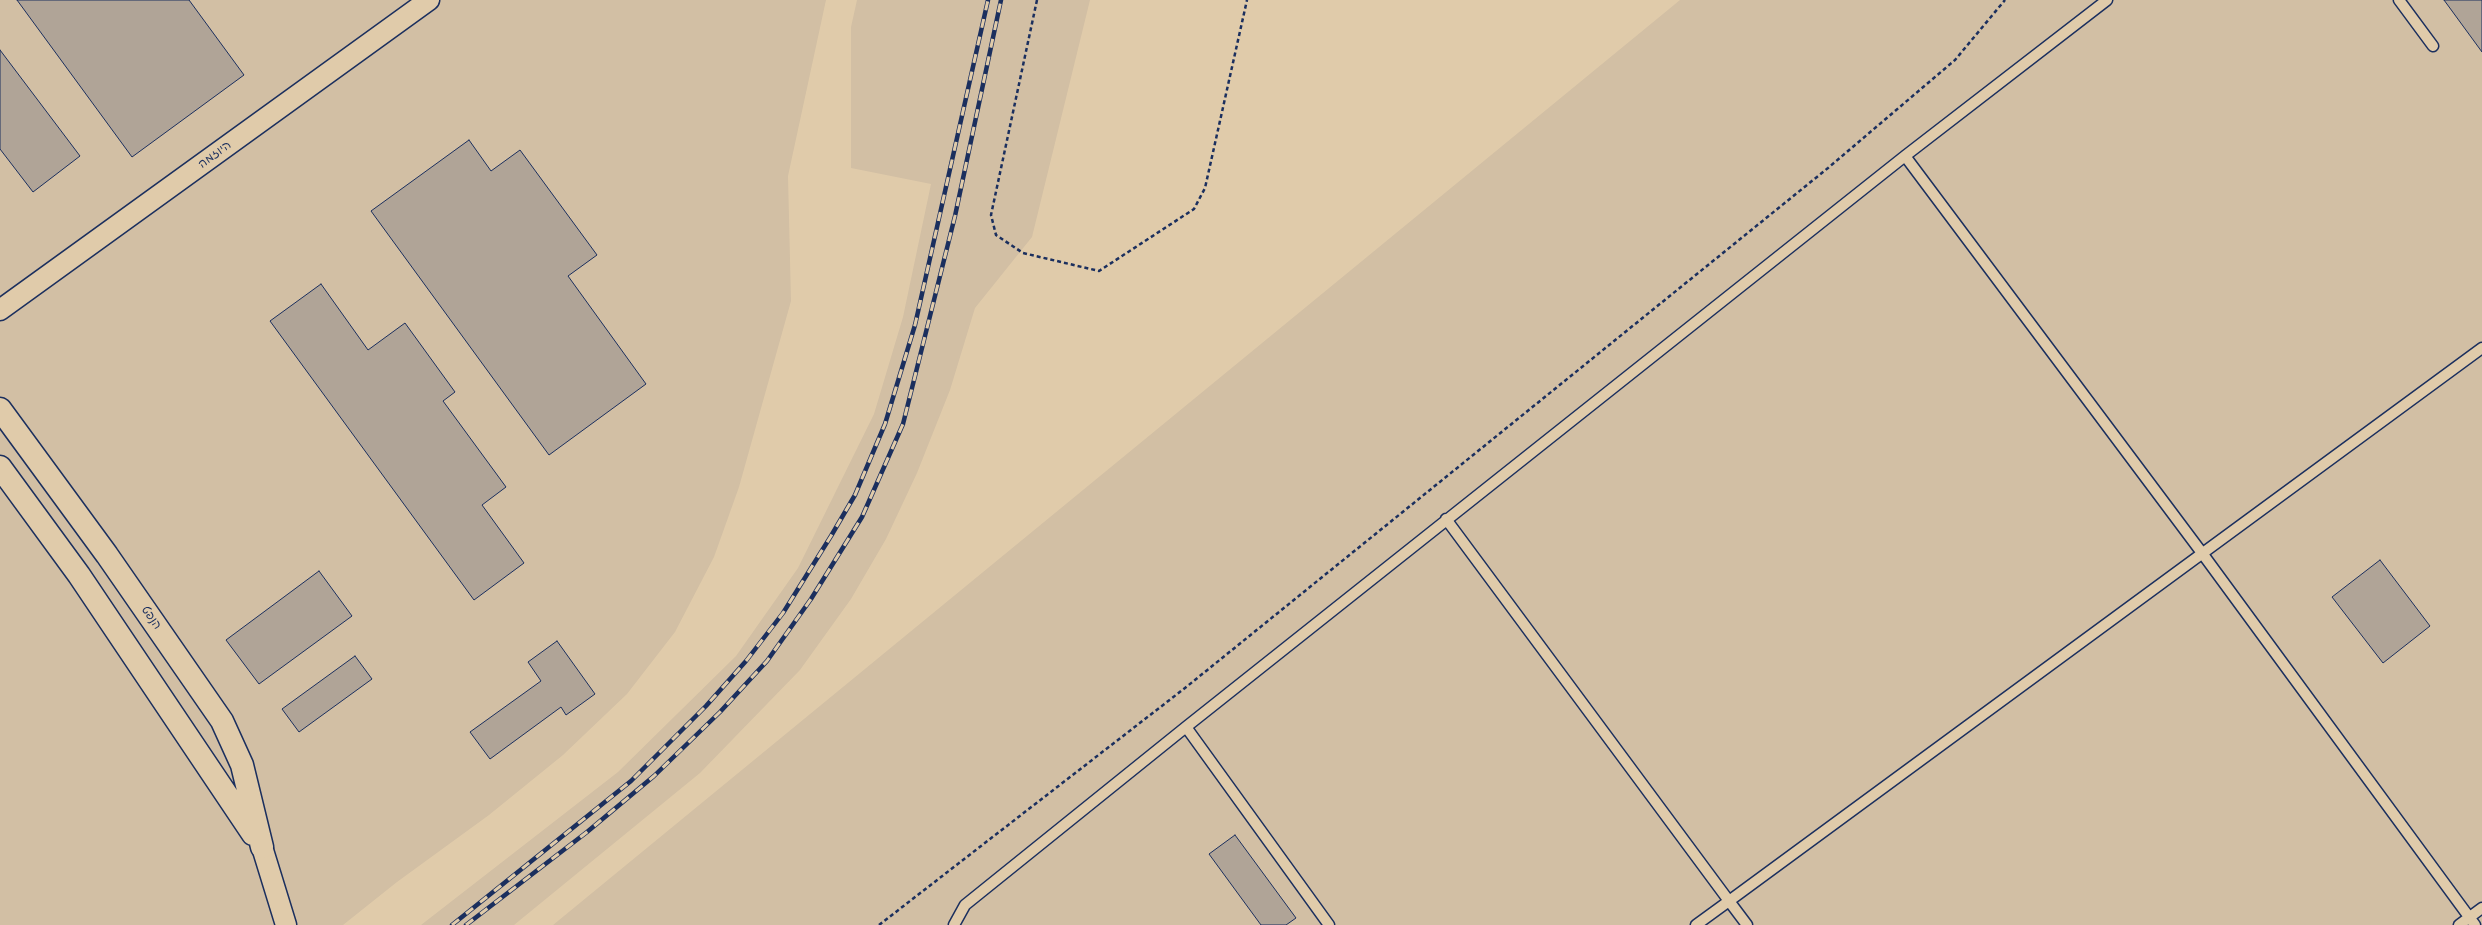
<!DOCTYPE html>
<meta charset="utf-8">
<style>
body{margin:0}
canvas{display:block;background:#e0cbaa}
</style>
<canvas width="2482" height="925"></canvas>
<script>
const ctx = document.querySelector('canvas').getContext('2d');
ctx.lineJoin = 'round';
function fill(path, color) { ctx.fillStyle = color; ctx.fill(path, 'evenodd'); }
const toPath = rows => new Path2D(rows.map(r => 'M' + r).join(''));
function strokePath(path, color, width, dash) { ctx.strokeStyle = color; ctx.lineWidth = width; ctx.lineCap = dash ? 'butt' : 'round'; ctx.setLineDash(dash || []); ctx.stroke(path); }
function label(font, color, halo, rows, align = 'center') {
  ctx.font = font + ' "Balsamiq Sans","Playpen Sans Hebrew",sans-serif'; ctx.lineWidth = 3; ctx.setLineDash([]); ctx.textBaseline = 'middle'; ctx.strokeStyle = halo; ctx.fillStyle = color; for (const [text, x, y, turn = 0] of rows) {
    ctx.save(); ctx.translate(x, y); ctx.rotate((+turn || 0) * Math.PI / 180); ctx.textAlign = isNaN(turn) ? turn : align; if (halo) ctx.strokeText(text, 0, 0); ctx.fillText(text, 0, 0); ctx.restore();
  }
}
const built = toPath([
 [0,0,826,0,788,176,791,301,739,487,714,557,675,632,627,694,563,755,489,815,397,882,343,925,0,925],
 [857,0,1090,0,1032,237,975,308,950,390,917,473,886,539,851,599,800,670,700,773,514,925,421,925,618,772,736,656,798,568,874,414,903,317,931,184,851,168,851,27],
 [1680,0,2482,0,2482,925,553,925]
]);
const building = toPath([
 [17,0,189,0,244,75,132,157,17,0],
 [2444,0,2482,0,2482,52,2444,0],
 [0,50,80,156,33,192,0,149,0,50],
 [469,140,491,171,520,150,597,255,568,276,646,384,549,455,371,211,469,140],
 [321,284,368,350,405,323,455,392,443,401,506,487,482,505,524,563,474,600,270,321,321,284],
 [2380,560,2430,626,2383,663,2332,597,2380,560],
 [319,571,352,616,259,684,226,640,319,571],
 [557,641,595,694,566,715,561,707,490,759,470,732,541,681,528,662,557,641],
 [355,656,372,679,299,732,282,709,355,656],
 [1235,835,1296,918,1286,925,1261,925,1209,854,1235,835]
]);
const path = toPath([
 [1037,0,991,215,996,235,1023,253,1099,271,1194,209,1205,188,1247,0],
 [879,925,1185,688,1828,168,1955,60,2005,0]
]);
const service = toPath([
 [2399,0,2433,46],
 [1905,156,2202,553,2475,925],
 [1446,519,1729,901,2482,348],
 [1186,727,1329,925],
 [954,925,965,905,1186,727,1905,156,2107,0],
 [1696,925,1729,901,1747,925],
 [2459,925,2482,908]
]);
const minor = toPath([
 [0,310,429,0],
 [262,847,286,925]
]);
const tertiary = toPath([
 [0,409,107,555,222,721,242,765,262,847],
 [0,467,79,575,253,834]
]);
const rail = toPath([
 [452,925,631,781,706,706,746,661,783,613,831,536,855,495,885,424,915,325,988,0],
 [466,925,587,832,654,776,720,712,767,661,811,599,862,517,903,424,955,216,1001,0]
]);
const streetNames = [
 ["היוזמה",215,155,-36],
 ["הנפט",151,618,55]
];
fill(built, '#d2bfa4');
fill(building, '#b0a497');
strokePath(building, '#1b2f5e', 1);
strokePath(service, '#1b2f5e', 13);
strokePath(minor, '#1b2f5e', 23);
strokePath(tertiary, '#1b2f5e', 25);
strokePath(path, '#1b2f5e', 2.5, [4, 3]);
strokePath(service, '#e0cbaa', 10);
strokePath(minor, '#e0cbaa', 20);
strokePath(tertiary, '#e0cbaa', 22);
strokePath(rail, '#1b2f5e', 4.5);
strokePath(rail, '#e0cbaa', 3, [9]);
label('12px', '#1b2f5e', '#e0cbaa', streetNames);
</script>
